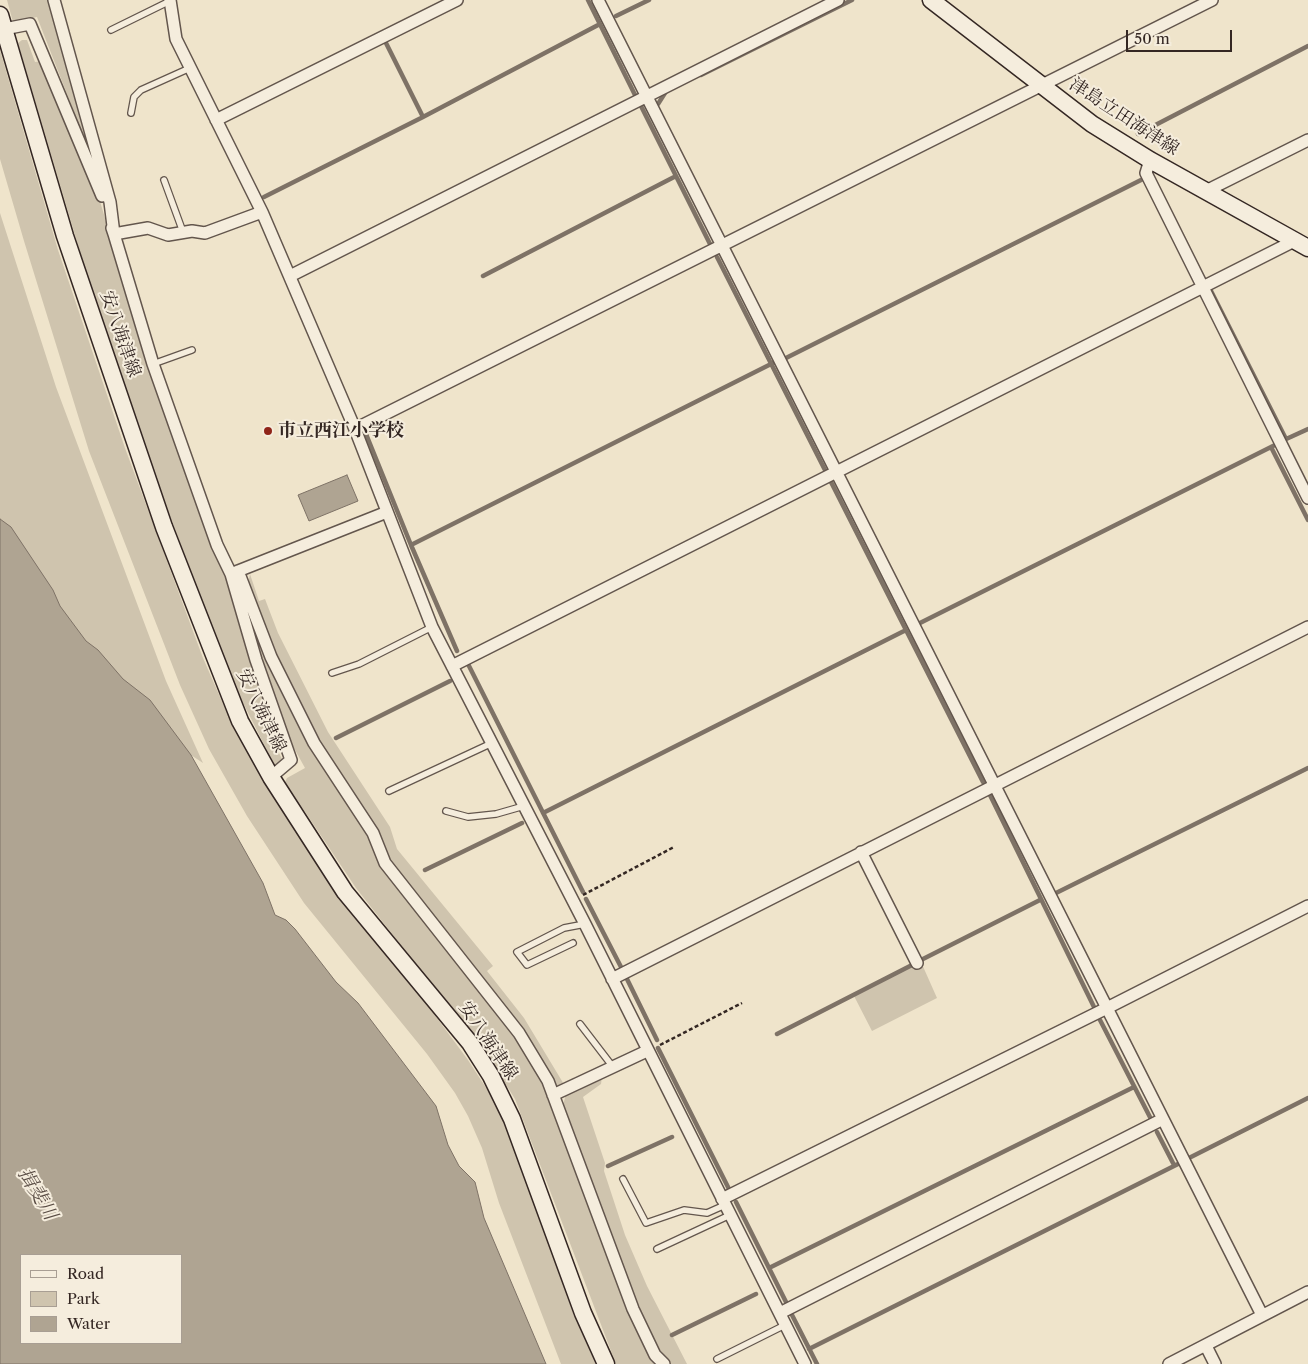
<!DOCTYPE html>
<meta charset="utf-8">
<style>
body{margin:0}
#map{position:relative;width:1308px;height:1364px;overflow:hidden;background:#efe4cb;font-family:"Libre Caslon Text",serif}
canvas{display:block}
.legend{position:absolute;left:20px;top:1254px;width:162px;height:90px;box-sizing:border-box;background:#f5eddd;border:1px solid #a89e93;margin:0;padding:6px 9px;list-style:none;font-size:15px;color:#342723}
.legend li{display:flex;align-items:center;gap:10px;height:25px}
.legend b{width:25px;border:1px solid #a89e93}
.scale{position:absolute;left:1126px;top:30px;width:106px;height:22px;box-sizing:border-box;border:2px solid #342723;border-top:0;padding-left:6px;font-size:15px;line-height:18px;white-space:nowrap;color:#342723;-webkit-text-stroke:4px #f5eddd;paint-order:stroke}
</style>
<div id="map">
<canvas width="1308" height="1364"></canvas>
<ul class="legend">
<li><b style="height:6px;background:#f5eddd"></b>Road</li>
<li><b style="height:14px;background:#cfc4ae"></b>Park</li>
<li><b style="height:14px;background:#afa492"></b>Water</li>
</ul>
<div class="scale">50 m</div>
</div>
<script>
const ctx = document.querySelector('canvas').getContext('2d');
ctx.lineJoin = 'round';
function fill(path, color) { ctx.fillStyle = color; ctx.fill(path, 'evenodd'); }
const toPath = rows => new Path2D(rows.map(r => 'M' + r).join(''));
function strokePath(path, color, width, dash) { ctx.strokeStyle = color; ctx.lineWidth = width; ctx.lineCap = dash ? 'butt' : 'round'; ctx.setLineDash(dash || []); ctx.stroke(path); }
function label(font, color, halo, rows, align = 'center') {
  ctx.font = font + ' "Libre Caslon Text","Noto Serif JP",serif'; ctx.lineWidth = 4; ctx.setLineDash([]); ctx.textBaseline = 'middle'; ctx.strokeStyle = halo; ctx.fillStyle = color; for (const [text, x, y, turn = 0] of rows) {
    ctx.save(); ctx.translate(x, y); ctx.rotate((+turn || 0) * Math.PI / 180); ctx.textAlign = isNaN(turn) ? turn : align; if (halo) ctx.strokeText(text, 0, 0); ctx.fillText(text, 0, 0); ctx.restore();
  }
}
const green = toPath([
 [7,0,49,0,104,189,37,17,13,22],
 [22,40,27,40,35,62,42,61,99,198,148,363,228,577,278,735,272,739,283,761,275,766,235,687,141,440,80,252,18,43],
 [0,50,58,250,125,448,203,658,234,729,265,784,340,898,431,1010,468,1060,494,1100,512,1136,574,1316,596,1364,561,1364,499,1203,482,1148,468,1116,455,1093,427,1054,304,903,247,816,209,749,180,685,89,451,24,241,0,159],
 [0,213,56,387,166,681,203,763,0,628],
 [250,574,259,601,265,599,278,633,328,732,390,827,397,849,493,966,487,971,524,1018,565,1086,556,1088,404,881,389,857,381,836,318,742,275,656,248,584],
 [254,626,369,835,378,863,514,1032,542,1077,630,1309,655,1364,616,1364,515,1099,488,1056,356,888,285,782,287,778,305,768,284,730,262,665,251,627],
 [921,962,937,998,872,1031,854,996],
 [602,1077,601,1084,583,1097,605,1163,604,1171,625,1235,647,1286,687,1364,671,1364,657,1346,638,1305,563,1105,566,1094]
]);
const water = toPath([
 [347,475,358,501,309,521,298,495,347,475],
 [0,519,11,527,53,590,60,606,86,641,98,650,123,679,150,700,191,755,263,883,275,915,286,920,295,929,336,982,358,1003,436,1106,448,1145,459,1166,475,1182,484,1218,546,1364,0,1364,0,519],
 [21,1255,181,1255,181,1343,21,1343,21,1255]
]);
const stream = toPath([
 [588,0,635,95],
 [616,16,649,0],
 [386,43,423,117],
 [701,75,852,0],
 [658,104,665,93],
 [641,106,711,246],
 [1138,134,1308,46],
 [264,197,423,117,600,24],
 [717,257,826,472],
 [483,276,676,176],
 [1210,289,1286,439],
 [786,358,1141,180],
 [366,434,411,545,457,651],
 [1284,440,1308,429],
 [1271,447,1308,520],
 [831,482,983,782],
 [411,545,775,362],
 [920,623,1275,445],
 [468,664,583,892],
 [336,738,450,681],
 [990,795,1094,1007],
 [543,813,906,630],
 [425,870,522,823],
 [1056,893,1308,768],
 [586,899,621,967],
 [921,960,1040,900],
 [627,979,657,1040],
 [1100,1020,1152,1121],
 [777,1034,912,965],
 [658,1048,730,1191],
 [1157,1132,1174,1165],
 [1189,1158,1308,1098],
 [608,1166,672,1137],
 [736,1202,787,1304],
 [769,1268,1134,1087],
 [792,1315,817,1364],
 [672,1335,756,1294],
 [809,1349,1178,1164]
]);
const path = toPath([
 [583,895,674,847],
 [660,1045,742,1003]
]);
const service = toPath([
 [111,30,170,1],
 [131,113,134,97,141,90,190,68],
 [164,180,183,232],
 [153,364,192,350],
 [332,673,359,664,432,627],
 [389,791,492,743],
 [446,811,468,817,496,814,524,806],
 [573,943,527,965,517,952,564,928,585,924],
 [580,1024,613,1067],
 [623,1179,646,1223,684,1210,707,1213,725,1205],
 [657,1249,730,1215],
 [717,1359,785,1325]
]);
const minor = toPath([
 [54,0,110,202,114,234,153,364,217,545,231,574,256,660,291,760,271,777],
 [170,0,176,39,262,212,355,429,432,627,585,924,805,1364],
 [598,0,1262,1315],
 [4,29,30,24,102,196],
 [216,120,457,0],
 [1150,160,1146,173,1308,498],
 [1206,191,1308,140],
 [112,228,114,234,148,228,168,235,192,231,205,233,262,212],
 [290,276,838,0],
 [355,429,1212,0],
 [238,571,271,657,314,743,373,833,385,863,519,1033,548,1081,633,1309,655,1355,664,1364],
 [233,573,387,512],
 [452,666,1294,241],
 [861,852,917,963],
 [612,979,1308,627],
 [553,1095,647,1051],
 [722,1199,1107,1008,1308,906],
 [780,1313,1163,1119],
 [1206,1346,1215,1364],
 [1169,1364,1308,1292]
]);
const secondary = toPath([
 [931,0,1092,124,1150,160,1308,248],
 [0,15,65,236,164,527,240,721,271,777,345,892,470,1043,491,1076,512,1119,583,1313,606,1364]
]);
const markers = [
 [268,431,5,"#8f2418"]
];
const streetNames = [
 ["津島立田海津線",1124,117,33],
 ["安八海津線",120,334,71],
 ["安八海津線",261,711,64],
 ["安八海津線",488,1041,56]
];
const poiNames = [
 ["市立西江小学校",278,431]
];
const waterNames = [
 ["揖斐川",37,1194,59]
];
fill(green, '#cfc4ae');
fill(water, '#afa492');
strokePath(water, '#7e7266', 1);
strokePath(stream, '#7e7266', 4.5);
strokePath(service, '#63564d', 8);
strokePath(minor, '#63564d', 14);
strokePath(secondary, '#342723', 19);
strokePath(path, '#342723', 2.5, [4, 2.5]);
strokePath(service, '#f5eddd', 5.5);
strokePath(minor, '#f5eddd', 11);
strokePath(secondary, '#f5eddd', 16);
for (const [x, y, r, color] of markers) { const dot = new Path2D(); dot.arc(x, y, r, 0, 2 * Math.PI); ctx.fillStyle = color; ctx.fill(dot); strokePath(dot, '#f5eddd', 2); }
label('18px', '#342723', '#f5eddd', streetNames);
label('bold 18px', '#342723', '#f5eddd', poiNames, 'left');
label('italic 19px', '#594c44', '#f5eddd', waterNames);
</script>
